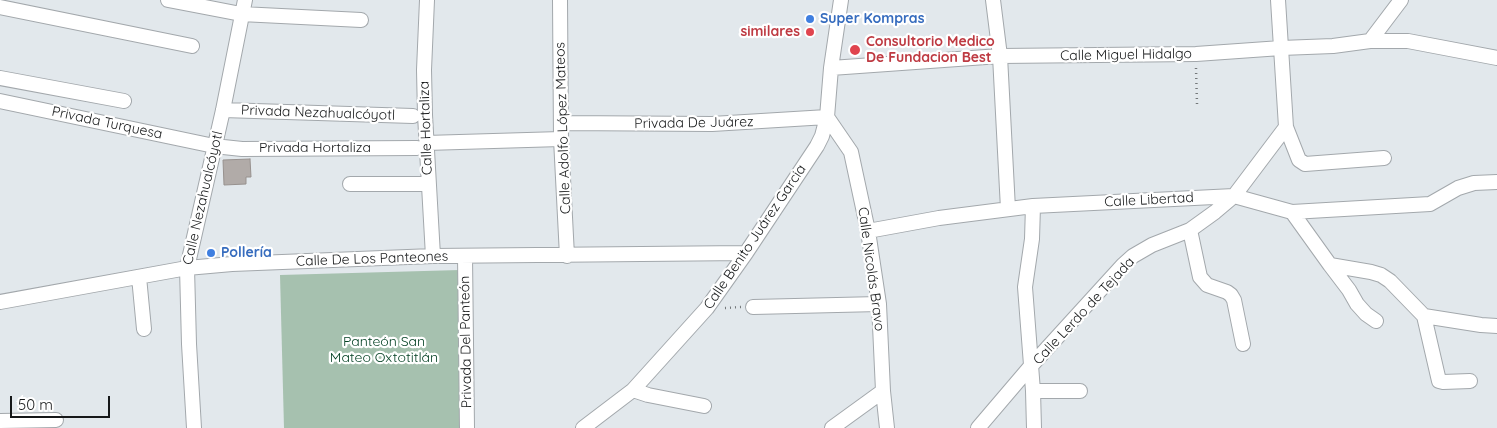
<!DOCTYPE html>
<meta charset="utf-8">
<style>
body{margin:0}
#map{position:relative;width:1497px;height:428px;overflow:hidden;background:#e2e8ec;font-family:Quicksand,sans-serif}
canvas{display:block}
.scale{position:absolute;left:10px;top:396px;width:100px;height:22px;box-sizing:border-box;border:2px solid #161819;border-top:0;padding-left:6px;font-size:15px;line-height:18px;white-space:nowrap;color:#161819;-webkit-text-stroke:4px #fff;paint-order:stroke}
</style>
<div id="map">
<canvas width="1497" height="428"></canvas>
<div class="scale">50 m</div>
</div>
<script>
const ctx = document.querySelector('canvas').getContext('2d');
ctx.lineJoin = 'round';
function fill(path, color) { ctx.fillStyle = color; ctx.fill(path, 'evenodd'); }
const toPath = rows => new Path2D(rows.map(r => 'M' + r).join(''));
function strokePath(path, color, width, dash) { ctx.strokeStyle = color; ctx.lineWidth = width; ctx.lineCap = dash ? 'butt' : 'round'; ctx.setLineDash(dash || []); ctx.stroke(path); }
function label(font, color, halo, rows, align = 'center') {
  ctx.font = font + ' Quicksand,sans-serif'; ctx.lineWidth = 4.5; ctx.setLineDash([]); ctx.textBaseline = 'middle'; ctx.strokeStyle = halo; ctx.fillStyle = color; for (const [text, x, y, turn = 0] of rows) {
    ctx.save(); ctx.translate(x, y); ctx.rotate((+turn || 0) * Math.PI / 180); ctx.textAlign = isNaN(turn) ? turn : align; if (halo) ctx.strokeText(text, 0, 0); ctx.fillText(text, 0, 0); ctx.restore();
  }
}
const green = toPath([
 [460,270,464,428,284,428,280,275]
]);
const building = toPath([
 [250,159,251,177,246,177,246,184,224,185,223,160,250,159]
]);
const path = toPath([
 [1196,68,1197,104],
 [725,308,741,307]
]);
const minor = toPath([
 [168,0,241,14,361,20],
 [427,0,424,70,425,115,433,256],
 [560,0,561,139,567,256],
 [993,0,1000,56,1008,209],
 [1278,0,1286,127,1299,160,1305,164,1384,158],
 [0,7,192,46],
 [1370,41,1408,41,1497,58],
 [831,68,1000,56,1196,54,1281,48,1333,46,1370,41,1401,0],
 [0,78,124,101],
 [0,101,214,146,242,149,417,148],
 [223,110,413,116],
 [561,123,712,124,827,117,851,152,868,231,879,304,883,391,887,428],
 [426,143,561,139],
 [350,184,428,184],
 [1033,206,1032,239,1025,287,1033,391,1034,428],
 [1292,212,1330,265,1371,272,1381,275,1390,281,1424,316,1439,381,1443,382,1470,381],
 [1190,230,1200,277,1207,285,1227,292,1231,295,1234,300,1243,344],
 [868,231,939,218,1033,206,1234,196,1292,212,1430,204,1458,188,1474,183,1497,182],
 [465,256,467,428],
 [1330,265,1349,290,1357,304,1366,314,1376,321],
 [139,277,144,329],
 [0,302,187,268,232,264,433,256,746,253],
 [753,307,879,304],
 [1424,316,1481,325,1497,326],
 [633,390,648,395,704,406],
 [1033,391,1080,391],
 [0,421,56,420],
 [194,428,189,344,187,268,223,110,245,0],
 [583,428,633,390,707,308,746,253,817,146,822,136,827,117,831,68,841,0],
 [832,428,883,391],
 [978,428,1030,367,1123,265,1133,256,1152,245,1190,230,1215,212,1234,196,1286,127]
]);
const markers = [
 [810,19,5,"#3f7fe0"],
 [810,32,5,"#e0444e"],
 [855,50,6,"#e0444e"],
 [211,253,5,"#3f7fe0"]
];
const shopNames = [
 ["Super Kompras",820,19],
 ["Pollería",221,253]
];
const healthNames = [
 ["similares",800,32],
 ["Consultorio Medico",866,42,"left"],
 ["De Fundacion Best",866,58,"left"]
];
const streetNames = [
 ["Calle Miguel Hidalgo",1126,55,-1],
 ["Privada Nezahualcóyotl",318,113,2],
 ["Privada Turquesa",107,123,12],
 ["Privada De Juárez",694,123,-1],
 ["Calle Hortaliza",426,128,-92],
 ["Calle Adolfo López Mateos",563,128,-92],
 ["Privada Hortaliza",315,148],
 ["Calle Nezahualcóyotl",203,198,-77],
 ["Calle Libertad",1149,200,-3],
 ["Calle Benito Juárez Garcia",755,237,-56],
 ["Calle De Los Panteones",372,259,-2],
 ["Calle Nicolás Bravo",871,269,82],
 ["Calle Lerdo de Tejada",1084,311,-47],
 ["Privada Del Panteón",466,342,-91]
];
const parkNames = [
 ["Panteón San",384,342],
 ["Mateo Oxtotitlán",384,358]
];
fill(green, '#a6c1af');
fill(building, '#b1aba8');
strokePath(building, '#97918e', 1);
strokePath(minor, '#a3a8ac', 16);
strokePath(path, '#74787a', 2.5, [1, 4]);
strokePath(minor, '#fff', 14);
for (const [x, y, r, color] of markers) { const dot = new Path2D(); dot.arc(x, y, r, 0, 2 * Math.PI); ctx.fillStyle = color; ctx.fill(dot); strokePath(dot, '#fff', 2); }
label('bold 14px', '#366cbe', '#fff', shopNames, 'left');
label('bold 14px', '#be3a42', '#fff', healthNames, 'right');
label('14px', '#161819', '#fff', streetNames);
label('14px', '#054225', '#fff', parkNames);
</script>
